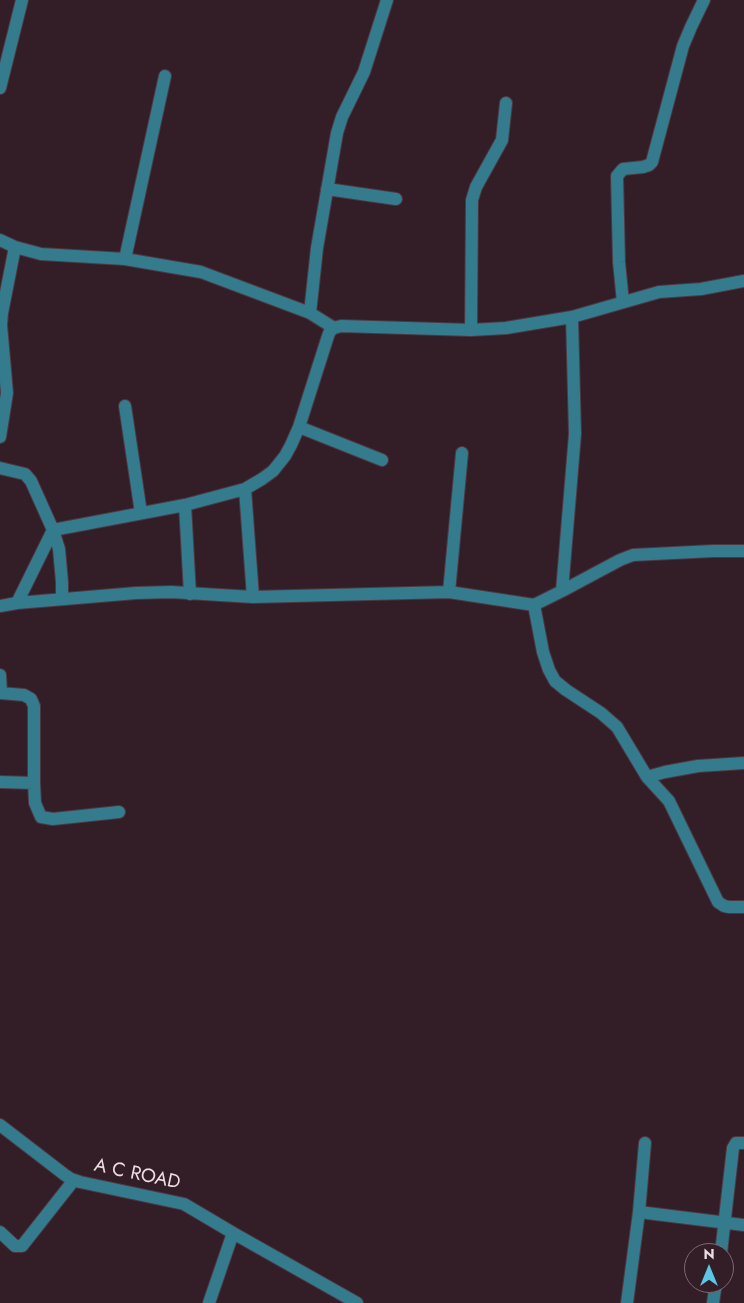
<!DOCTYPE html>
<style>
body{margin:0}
#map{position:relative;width:744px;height:1303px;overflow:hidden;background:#331d27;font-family:Jost,sans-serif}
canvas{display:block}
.north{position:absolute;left:684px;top:1243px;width:50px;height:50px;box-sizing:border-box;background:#331d27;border:1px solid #7d6972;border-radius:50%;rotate:0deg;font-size:14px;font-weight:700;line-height:20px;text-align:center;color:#ecdce3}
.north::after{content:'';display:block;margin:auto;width:18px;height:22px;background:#5ac8e5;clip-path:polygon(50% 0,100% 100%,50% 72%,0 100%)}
</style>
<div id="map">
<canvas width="744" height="1303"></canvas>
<div class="north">N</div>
</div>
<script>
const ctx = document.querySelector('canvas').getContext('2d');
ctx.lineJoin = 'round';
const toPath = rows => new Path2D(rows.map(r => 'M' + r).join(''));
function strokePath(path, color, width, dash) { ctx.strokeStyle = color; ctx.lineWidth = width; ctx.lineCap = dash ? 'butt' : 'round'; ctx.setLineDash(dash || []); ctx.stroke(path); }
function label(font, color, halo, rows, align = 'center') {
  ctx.font = font + ' Jost,sans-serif'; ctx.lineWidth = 5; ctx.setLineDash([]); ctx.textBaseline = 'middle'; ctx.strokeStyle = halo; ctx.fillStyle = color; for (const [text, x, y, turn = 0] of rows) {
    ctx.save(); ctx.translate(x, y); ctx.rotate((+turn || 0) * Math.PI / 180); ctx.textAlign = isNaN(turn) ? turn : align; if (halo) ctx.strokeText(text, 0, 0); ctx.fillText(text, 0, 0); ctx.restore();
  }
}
const minor = toPath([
 [0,88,22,0],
 [327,189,396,199],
 [0,240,15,247,41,254,125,259,201,272,310,313,334,328],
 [125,259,165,76],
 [623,302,619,262,617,176,623,169,643,167,649,165,652,162,683,46,691,27,704,0],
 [310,313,317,248,337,133,342,117,364,72,387,0],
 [471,330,472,200,476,187,502,140,506,103],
 [125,406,141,513],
 [299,427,382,460],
 [0,437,7,393,1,325,2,313,15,247],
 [0,468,25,474,31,481,53,530,59,549,62,582,62,599],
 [245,489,253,597],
 [185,505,190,594],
 [744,551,713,551,633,555,620,560,562,591,534,605,543,652,549,670,555,681,566,690,601,713,617,727,647,777,669,801,718,902,724,906,729,907,744,907],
 [562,591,575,434,572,317],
 [449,592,462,453],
 [17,603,136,593,171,592,253,597,449,592,534,605],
 [0,606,17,603,53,530,185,505,245,489,262,479,273,471,285,456,291,445,299,427,328,336,330,331,334,328,341,326,471,330,506,328,572,317,659,292,701,289,744,281],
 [0,675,1,693],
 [0,693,24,695,31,699,34,706,34,783,35,803,41,817,53,819,119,812],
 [647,777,665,772,698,766,744,763],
 [0,782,34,783],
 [0,1125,65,1175,71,1179,80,1182,184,1204,233,1233,209,1303],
 [639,1212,744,1225],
 [0,1232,15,1246,22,1246,74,1180],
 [233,1233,357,1303],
 [721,1253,733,1148,736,1143,744,1143],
 [627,1303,639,1212,645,1143],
 [713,1303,716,1283]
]);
const streetNames = [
 ["A C ROAD",137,1175,12]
];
strokePath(minor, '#4d3841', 14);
strokePath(minor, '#337b8d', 12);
label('19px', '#ecdce3', '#331d27', streetNames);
</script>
